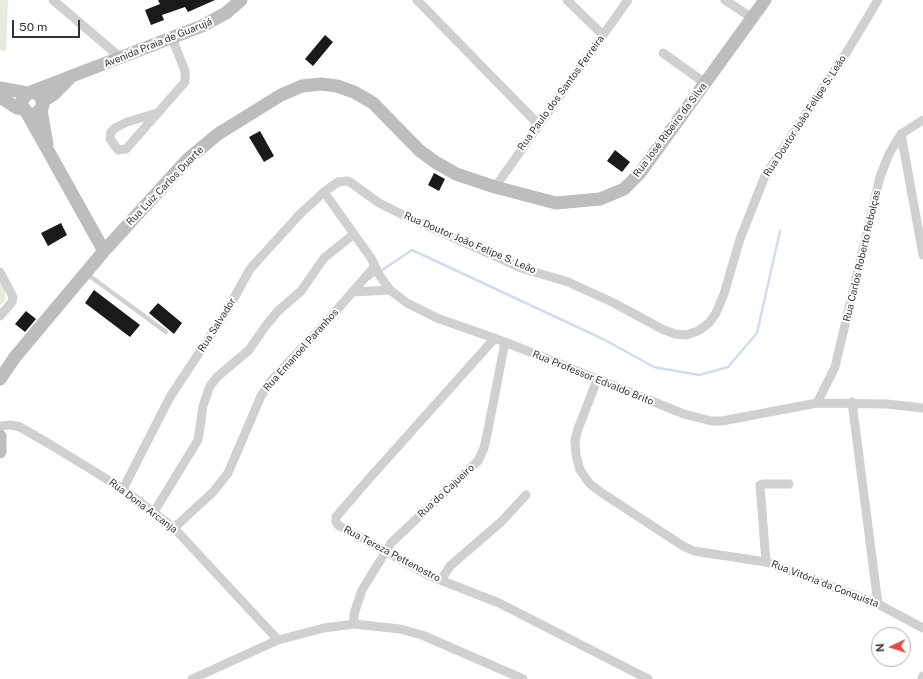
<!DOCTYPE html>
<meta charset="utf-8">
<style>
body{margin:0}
#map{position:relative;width:923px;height:679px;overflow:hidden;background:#fff;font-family:"Public Sans",sans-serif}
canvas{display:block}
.north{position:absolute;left:871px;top:627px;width:40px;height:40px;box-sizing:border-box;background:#fff;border:1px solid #adadad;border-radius:50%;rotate:266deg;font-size:11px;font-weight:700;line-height:16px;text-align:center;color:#333}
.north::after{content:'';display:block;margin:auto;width:14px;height:18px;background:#df4c40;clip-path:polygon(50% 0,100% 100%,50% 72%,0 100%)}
.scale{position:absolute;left:12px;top:20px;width:68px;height:18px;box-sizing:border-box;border:2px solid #333;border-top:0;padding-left:5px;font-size:12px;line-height:14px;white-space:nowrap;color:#333;-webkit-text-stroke:3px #fff;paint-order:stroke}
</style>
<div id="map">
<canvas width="923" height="679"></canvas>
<div class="north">N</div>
<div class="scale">50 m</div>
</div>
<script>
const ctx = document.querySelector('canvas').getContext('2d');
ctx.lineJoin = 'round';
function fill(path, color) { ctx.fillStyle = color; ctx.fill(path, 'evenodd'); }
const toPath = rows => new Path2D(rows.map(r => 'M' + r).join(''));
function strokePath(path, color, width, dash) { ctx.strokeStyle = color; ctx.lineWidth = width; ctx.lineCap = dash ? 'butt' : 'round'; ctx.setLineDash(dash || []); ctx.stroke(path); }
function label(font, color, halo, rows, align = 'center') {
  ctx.font = font + ' "Public Sans",sans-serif'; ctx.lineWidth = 4; ctx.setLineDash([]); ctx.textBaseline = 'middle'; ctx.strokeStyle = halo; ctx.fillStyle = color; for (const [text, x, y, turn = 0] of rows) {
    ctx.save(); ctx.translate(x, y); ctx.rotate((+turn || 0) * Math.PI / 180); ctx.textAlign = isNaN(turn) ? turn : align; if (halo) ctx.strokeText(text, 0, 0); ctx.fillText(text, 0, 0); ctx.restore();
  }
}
const green = toPath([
 [0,0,8,0,6,51,0,50],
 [0,279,5,287,5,301,0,305]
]);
const stream = toPath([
 [369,279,412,250,603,339,654,367,699,375,728,367,757,333,780,231]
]);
const building = toPath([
 [158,0,215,0,188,12,185,7,162,15,164,20,151,25,145,10,160,4],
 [325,35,333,42,313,66,305,59],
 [260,131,274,156,264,162,249,137],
 [615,150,630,162,622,172,607,161],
 [434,173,445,179,439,191,428,185],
 [61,223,67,235,48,246,41,233],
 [94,290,140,325,130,337,85,303],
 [158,303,182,323,174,334,149,313],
 [26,311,36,319,25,332,15,324]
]);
const lane = toPath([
 [87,274,166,332]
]);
const street = toPath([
 [53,0,121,58],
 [417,0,538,124],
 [567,0,603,35],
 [725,0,752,18],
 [663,53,705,83],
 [157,113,127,122,115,128,111,132,110,139,118,150,126,149,185,82,185,71,172,38],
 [901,134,923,255],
 [495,187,628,0],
 [324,192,371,258,380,276,390,290,407,303,437,318,505,342,684,414,711,421,722,421,817,403,887,404,923,408],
 [0,272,13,297,12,302,0,316],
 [353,292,390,290],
 [495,338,367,481,336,517,336,522,338,525,430,576,499,603,648,679],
 [597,380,578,429,575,440,576,455,580,470,590,484,602,493,683,546,694,551,766,562,878,604,923,628],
 [852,402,878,604],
 [817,403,835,367,880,177,889,154,901,134,923,120],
 [0,426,11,425,20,427,51,445,123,489,174,528,278,640],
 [123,489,170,397,228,309,250,269,300,214,324,192,338,182,347,181,350,182,379,203,403,215,521,268,568,282,612,302,662,329,675,334,686,335,698,331,709,323,716,313,724,294,740,239,765,176,848,50,878,0],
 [154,512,198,440,203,406,210,386,217,377,249,350,267,324,278,311,301,291,324,258,354,234],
 [174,528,214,491,228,473,261,396,270,382,329,319,375,266],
 [766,562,760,485,763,484,789,484],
 [441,580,450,566,501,522,526,495],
 [354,624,354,614,362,590,391,543,478,461,484,448,488,430,505,342],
 [192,679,278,640,324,628,354,624,400,629,422,635,523,679],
 [922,679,923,676]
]);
const secondary = toPath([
 [0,88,28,93],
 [33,92,41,96,43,106,37,113,32,114,27,113,22,105,22,100,28,93,202,26,226,13,241,0],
 [0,97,17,108,24,109],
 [43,101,53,95,69,79],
 [41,110,47,144],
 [27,113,104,251],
 [0,379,15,357,104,251,188,159,218,134,281,95,302,86,321,84,337,86,354,92,373,103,419,150,435,162,456,174,495,187,556,203,600,199,624,189,640,173,765,0],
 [0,436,0,452]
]);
const streetNames = [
 ["Avenida Praia de Guarujá",158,43,-22],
 ["Rua Paulo dos Santos Ferreira",561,93,-54],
 ["Rua Doutor João Felipe S. Leão",805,116,-57],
 ["Rua José Ribeiro da Silva",670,130,-53],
 ["Rua Luiz Carlos Duarte",165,186,-46],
 ["Rua Doutor João Felipe S. Leão",470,243,23],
 ["Rua Carlos Roberto Rebolças",862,256,-77],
 ["Rua Salvador",217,325,-58],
 ["Rua Emanoel Paranhos",301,350,-48],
 ["Rua Professor Edvaldo Brito",593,378,22],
 ["Rua do Cajueiro",446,491,-43],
 ["Rua Dona Arcanja",143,506,37],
 ["Rua Tereza Pettenostro",392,554,28],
 ["Rua Vitória da Conquista",825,584,21]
];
fill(green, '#e4ebdf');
strokePath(stream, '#d0dded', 2.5);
fill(building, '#1a1a1a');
strokePath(lane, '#d0d0d0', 4.5);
strokePath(street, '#d0d0d0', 9);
strokePath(secondary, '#bdbdbd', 13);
label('10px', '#333', '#fff', streetNames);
</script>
